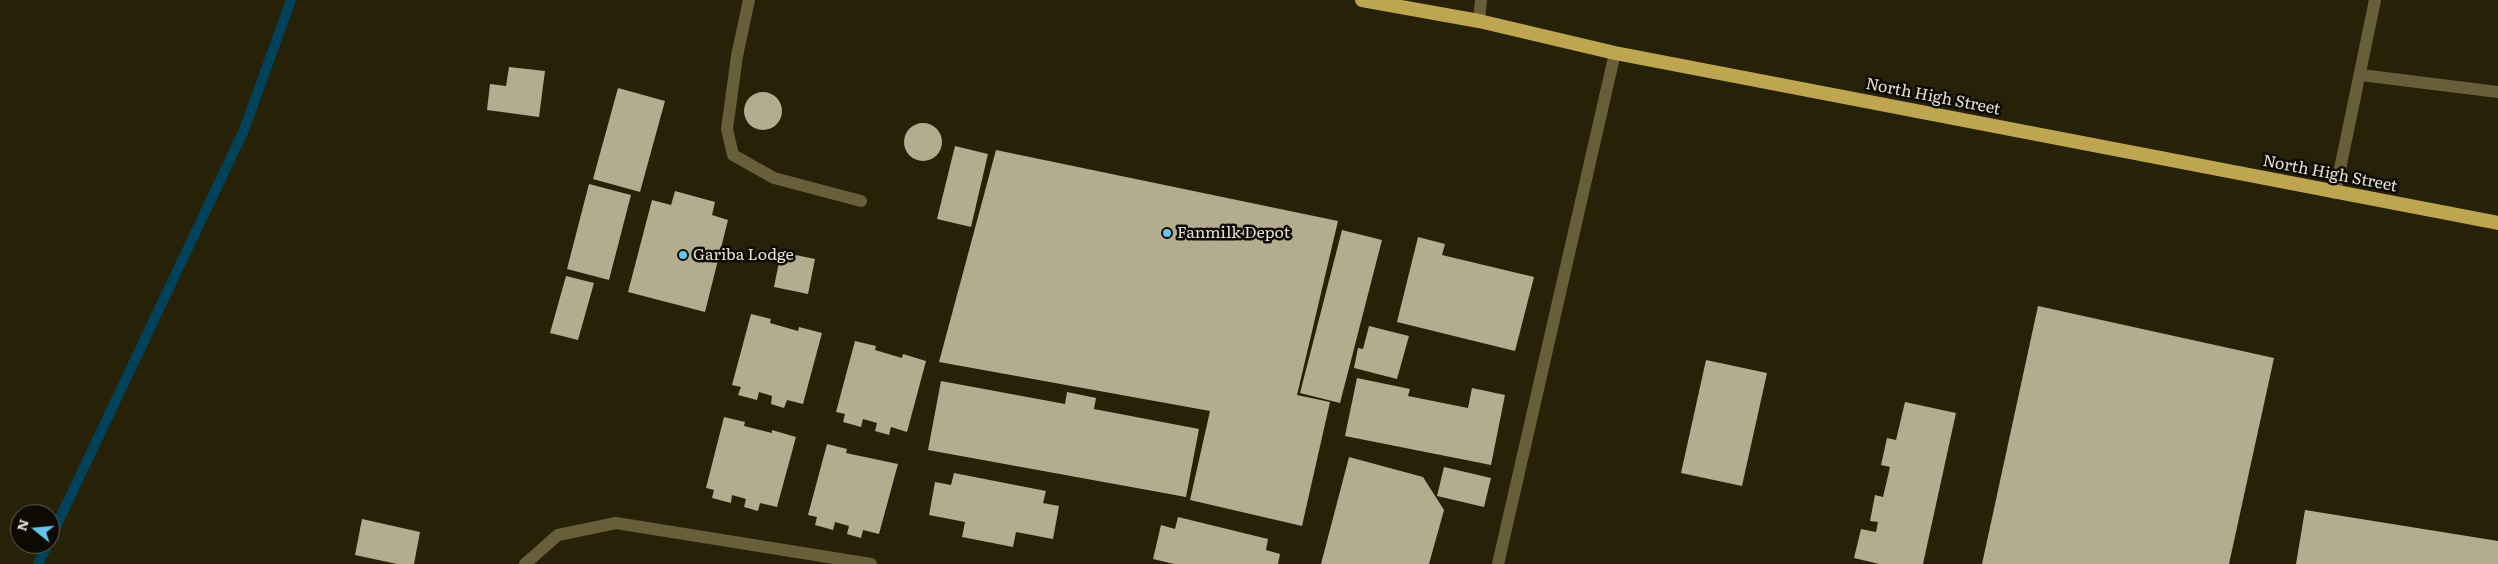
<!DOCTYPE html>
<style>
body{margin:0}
#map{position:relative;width:2498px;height:564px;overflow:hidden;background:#272108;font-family:Literata,serif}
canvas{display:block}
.north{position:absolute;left:10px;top:504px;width:50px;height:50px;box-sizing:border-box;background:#0d0a03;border:1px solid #636055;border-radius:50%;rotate:287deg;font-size:14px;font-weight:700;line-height:20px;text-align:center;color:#e4e0d1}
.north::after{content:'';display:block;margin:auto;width:18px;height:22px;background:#67c4ef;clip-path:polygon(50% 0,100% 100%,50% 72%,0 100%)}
</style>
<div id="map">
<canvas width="2498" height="564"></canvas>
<div class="north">N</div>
</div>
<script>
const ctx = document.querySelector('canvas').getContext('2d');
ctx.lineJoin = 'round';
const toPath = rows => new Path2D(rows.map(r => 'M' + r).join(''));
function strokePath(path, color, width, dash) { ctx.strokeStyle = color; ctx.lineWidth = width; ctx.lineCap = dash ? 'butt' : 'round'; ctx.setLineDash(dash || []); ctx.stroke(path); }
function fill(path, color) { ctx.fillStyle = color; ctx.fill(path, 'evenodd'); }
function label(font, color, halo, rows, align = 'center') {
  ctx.font = font + ' Literata,serif'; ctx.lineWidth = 5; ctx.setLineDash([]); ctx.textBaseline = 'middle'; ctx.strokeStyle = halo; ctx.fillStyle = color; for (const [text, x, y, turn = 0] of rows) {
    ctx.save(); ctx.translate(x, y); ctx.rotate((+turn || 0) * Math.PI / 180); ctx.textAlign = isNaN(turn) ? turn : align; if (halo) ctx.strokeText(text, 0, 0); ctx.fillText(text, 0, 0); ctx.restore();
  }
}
const stream = toPath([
 [50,539,244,130,291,0],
 [38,564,48,544]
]);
const building = toPath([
 [509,67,545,71,539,117,487,110,490,84,506,86],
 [618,88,665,101,640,192,593,179],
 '744 111a19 19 0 1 1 38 0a19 19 0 1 1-38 0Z',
 '904 142a19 19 0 1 1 38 0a19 19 0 1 1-38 0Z',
 [955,146,988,154,971,227,937,219],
 [996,150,1338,221,1297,395,1330,402,1302,526,1190,500,1210,411,939,362],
 [589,184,631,195,609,280,567,269],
 [675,191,715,202,712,215,728,220,705,312,628,292,652,200,671,205],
 [1342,230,1382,240,1340,403,1300,393],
 [1418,237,1445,244,1442,255,1534,277,1515,351,1397,322],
 [781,252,815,259,808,294,774,287],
 [566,276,594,283,578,340,550,333],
 [2038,306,2274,358,2229,564,1982,564],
 [751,314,771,319,770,323,798,331,799,327,822,333,803,404,787,400,784,408,771,404,772,396,759,392,757,400,738,395,741,387,732,385],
 [1369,326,1409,336,1397,379,1354,368,1358,348,1363,349],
 [855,341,876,346,875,350,902,358,903,354,926,361,907,432,891,427,889,435,875,431,877,423,863,419,861,427,843,422,845,414,836,412],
 [1706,360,1767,373,1742,486,1681,473],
 [1357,378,1410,389,1408,396,1468,408,1472,388,1505,395,1491,465,1345,436],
 [941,381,1065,404,1067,392,1096,398,1094,409,1199,429,1186,497,928,450],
 [1905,402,1956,413,1923,564,1879,564,1854,558,1861,529,1876,532,1878,522,1870,521,1875,495,1883,497,1890,467,1881,465,1887,438,1896,440],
 [724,417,745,422,744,426,772,433,772,430,796,437,777,507,760,503,758,511,744,507,746,499,732,495,731,503,712,498,714,490,706,488],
 [827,444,847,449,846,453,898,464,879,534,863,530,861,538,847,534,849,526,835,522,833,530,815,525,817,517,808,515],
 [1349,457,1423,477,1444,510,1429,564,1321,564],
 [1444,467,1491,478,1484,507,1437,496],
 [954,473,1046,491,1043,503,1059,506,1053,539,1016,532,1013,547,962,537,965,522,929,515,935,482,951,485],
 [2305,510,2498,541,2498,564,2296,564],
 [1178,517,1268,539,1266,550,1280,554,1278,564,1174,564,1153,559,1161,525,1175,529],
 [362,519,420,532,414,564,397,564,355,555]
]);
const service = toPath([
 [749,0,737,56,727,129,733,155,774,178,861,201]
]);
const minor = toPath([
 [1479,21,1481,0],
 [2361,75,2498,92],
 [2335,193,2375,0],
 [525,564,558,535,616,523,871,564],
 [1498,564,1615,53]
]);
const trunk = toPath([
 [1362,0,1479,21,1615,53,2498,223]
]);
const markers = [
 [1167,233,5,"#67c4ef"],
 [683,255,5,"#67c4ef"]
];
const streetNames = [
 ["North High Street",1933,97,11],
 ["North High Street",2330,174,11]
];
const poiNames = [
 ["Fanmilk Depot",1177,233],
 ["Gariba Lodge",693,255]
];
strokePath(stream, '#00425a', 10);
fill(building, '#b4ac90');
strokePath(service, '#685e3a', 12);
strokePath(minor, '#685e3a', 12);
strokePath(trunk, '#bea650', 14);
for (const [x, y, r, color] of markers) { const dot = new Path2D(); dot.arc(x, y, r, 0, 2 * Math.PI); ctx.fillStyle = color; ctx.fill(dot); strokePath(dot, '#0d0a03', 2); }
label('16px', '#e4e0d1', '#0d0a03', streetNames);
label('16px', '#e4e0d1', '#0d0a03', poiNames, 'left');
</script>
